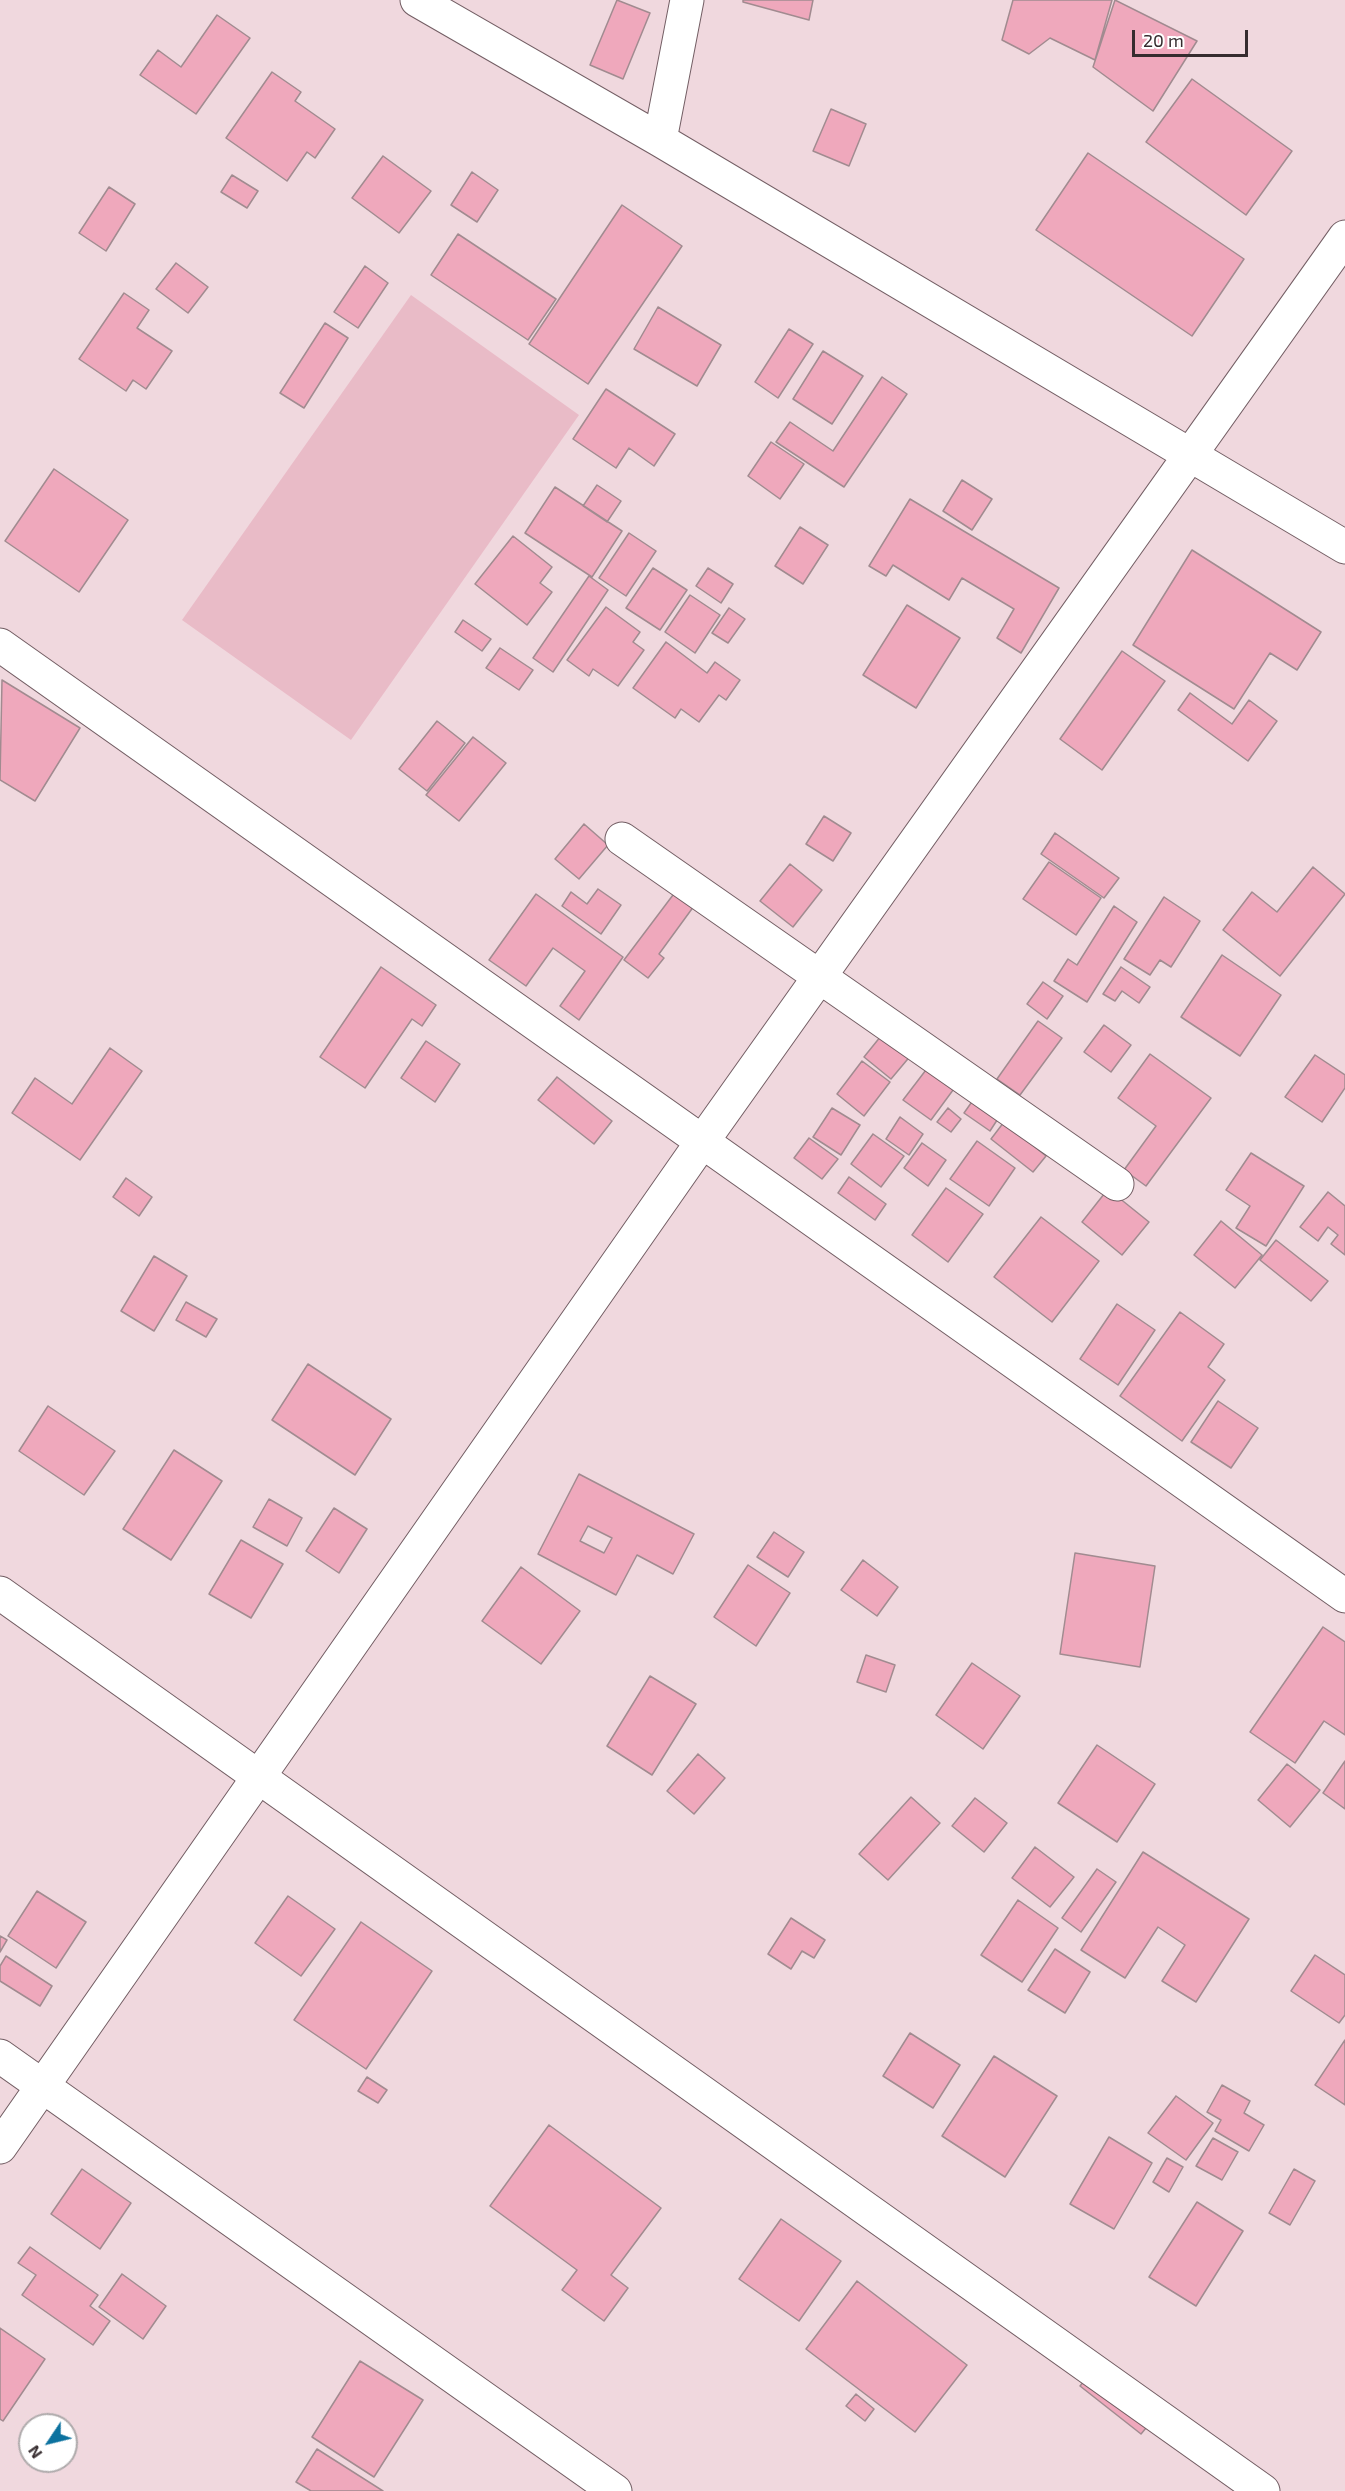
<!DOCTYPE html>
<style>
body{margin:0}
#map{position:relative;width:1345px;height:2491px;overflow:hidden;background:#f0d8de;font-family:"Exo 2",sans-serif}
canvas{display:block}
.north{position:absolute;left:18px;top:2413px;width:60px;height:60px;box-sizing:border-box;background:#fff;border:2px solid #afabac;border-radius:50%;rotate:235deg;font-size:16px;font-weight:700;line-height:24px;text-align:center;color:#362c2f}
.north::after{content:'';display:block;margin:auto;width:21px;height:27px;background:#0c729f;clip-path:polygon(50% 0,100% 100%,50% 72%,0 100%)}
.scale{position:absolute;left:1132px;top:30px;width:116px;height:27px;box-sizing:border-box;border:3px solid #362c2f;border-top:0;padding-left:8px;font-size:18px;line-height:21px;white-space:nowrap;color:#362c2f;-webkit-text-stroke:4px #fff;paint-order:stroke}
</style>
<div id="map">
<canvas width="1345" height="2491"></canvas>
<div class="north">N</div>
<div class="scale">20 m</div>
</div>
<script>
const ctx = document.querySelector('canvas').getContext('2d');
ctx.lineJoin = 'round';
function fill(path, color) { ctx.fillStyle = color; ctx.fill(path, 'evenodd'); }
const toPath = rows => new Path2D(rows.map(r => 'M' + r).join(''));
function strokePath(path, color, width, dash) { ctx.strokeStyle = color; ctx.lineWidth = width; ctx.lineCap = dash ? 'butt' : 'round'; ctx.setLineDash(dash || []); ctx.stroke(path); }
const green = toPath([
 [411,295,579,415,351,740,182,620]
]);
const building = toPath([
 [617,0,650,13,623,79,590,65,617,0],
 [743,0,813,0,809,20,743,2,743,0],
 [1013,0,1112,0,1095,60,1050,38,1029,54,1002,40,1013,0],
 [1115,0,1197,41,1153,111,1093,67,1115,0],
 [217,15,250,38,196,114,140,75,158,50,181,67,217,15],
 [272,72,301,92,295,101,335,129,315,158,307,152,287,181,226,138,272,72],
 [1192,79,1292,151,1246,215,1146,142,1192,79],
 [831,109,866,124,849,166,813,151,831,109],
 [1088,153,1244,259,1192,336,1036,230,1088,153],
 [383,156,431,191,399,233,352,198,383,156],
 [472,172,498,190,477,222,451,205,472,172],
 [232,175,258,191,247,208,221,192,232,175],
 [109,187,135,204,106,251,79,233,109,187],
 [622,205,682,246,588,384,529,344,622,205],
 [458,234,556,299,528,340,431,275,458,234],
 [176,263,208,287,188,313,156,289,176,263],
 [365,266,388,283,358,328,334,312,365,266],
 [124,293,149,310,137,328,172,351,146,389,133,380,126,391,79,359,124,293],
 [658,307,721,345,697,386,634,349,658,307],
 [325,323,348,338,304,408,280,393,325,323],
 [789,329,813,344,778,398,755,382,789,329],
 [823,351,863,376,832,424,793,399,823,351],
 [882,377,907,394,844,487,776,442,790,422,833,451,882,377],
 [606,389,675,434,654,466,629,448,616,468,573,439,606,389],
 [771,442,804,464,780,499,748,476,771,442],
 [54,469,128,520,79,592,5,541,54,469],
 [962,480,992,499,972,530,943,511,962,480],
 [597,485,621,501,607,522,583,506,597,485],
 [555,487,622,531,592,577,525,533,555,487],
 [910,499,1059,588,1021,653,997,638,1014,609,962,578,949,600,893,565,886,576,869,566,910,499],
 [800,527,828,545,803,584,775,566,800,527],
 [629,533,656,551,626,596,599,578,629,533],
 [513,536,552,567,540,583,552,592,527,625,475,584,513,536],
 [1192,550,1321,632,1297,670,1270,653,1234,709,1133,645,1192,550],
 [653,568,687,590,660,630,626,608,653,568],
 [708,568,733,584,721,603,696,586,708,568],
 [589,576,608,590,553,672,533,658,589,576],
 [690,595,720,615,695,653,665,632,690,595],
 [907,605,960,638,916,708,863,675,907,605],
 [606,607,640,632,633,642,644,650,618,686,593,669,589,676,567,660,606,607],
 [729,608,745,619,728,643,712,633,729,608],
 [463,620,491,639,482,651,455,632,463,620],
 [666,642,707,673,715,662,740,680,726,700,719,695,699,722,681,709,675,718,633,688,666,642],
 [500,648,533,670,519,690,486,668,500,648],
 [1122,651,1165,681,1102,770,1060,739,1122,651],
 [2,680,80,728,35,801,0,780,2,680],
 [1190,693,1232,724,1249,700,1277,721,1248,761,1178,710,1190,693],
 [437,721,465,743,427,791,399,769,437,721],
 [473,737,506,763,459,821,426,795,473,737],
 [824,816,851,833,833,861,806,844,824,816],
 [584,824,608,845,579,879,555,859,584,824],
 [1055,833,1119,878,1104,898,1041,854,1055,833],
 [1049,862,1101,898,1076,935,1023,899,1049,862],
 [790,864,822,890,793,927,760,901,790,864],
 [1313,867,1345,894,1280,976,1223,930,1252,892,1277,912,1313,867],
 [598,889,621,905,601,934,562,906,571,892,587,904,598,889],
 [676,891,694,906,659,954,664,958,648,978,624,960,676,891],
 [536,894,623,957,579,1020,560,1006,585,971,553,948,526,986,489,960,536,894],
 [1164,897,1200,921,1171,967,1160,960,1150,975,1124,959,1164,897],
 [1114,906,1137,922,1087,1002,1054,981,1068,959,1077,965,1114,906],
 [1222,955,1281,995,1240,1056,1181,1017,1222,955],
 [381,967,436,1005,422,1026,412,1019,365,1088,320,1057,381,967],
 [1121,967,1150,987,1139,1003,1122,991,1115,1001,1103,994,1121,967],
 [1043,982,1063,996,1047,1019,1027,1004,1043,982],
 [1038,1021,1062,1038,1020,1095,997,1079,1038,1021],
 [1104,1025,1131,1045,1111,1072,1084,1052,1104,1025],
 [885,1031,912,1054,891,1079,864,1057,885,1031],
 [426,1041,460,1064,435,1102,401,1078,426,1041],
 [110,1048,142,1071,80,1160,12,1113,35,1078,72,1104,110,1048],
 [1150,1054,1211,1098,1146,1186,1124,1170,1156,1126,1118,1098,1150,1054],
 [1315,1055,1345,1075,1345,1088,1322,1122,1285,1097,1315,1055],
 [862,1061,890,1082,864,1116,837,1094,862,1061],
 [929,1066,956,1086,931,1120,903,1100,929,1066],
 [557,1077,612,1121,594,1144,538,1100,557,1077],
 [976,1096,1001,1114,990,1131,964,1113,976,1096],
 [832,1108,860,1125,841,1155,813,1137,832,1108],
 [948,1108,961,1119,951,1132,937,1122,948,1108],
 [900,1117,923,1134,909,1155,886,1139,900,1117],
 [1004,1122,1046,1156,1033,1172,991,1139,1004,1122],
 [873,1134,904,1156,881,1187,851,1164,873,1134],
 [809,1138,838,1159,822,1179,794,1158,809,1138],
 [977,1141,1015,1168,989,1206,950,1179,977,1141],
 [922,1143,946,1160,928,1186,904,1168,922,1143],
 [1251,1153,1304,1186,1266,1246,1236,1228,1250,1206,1226,1190,1251,1153],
 [849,1177,886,1204,875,1220,838,1193,849,1177],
 [126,1178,152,1197,139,1216,113,1197,126,1178],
 [946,1188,983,1214,948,1262,912,1235,946,1188],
 [1108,1189,1149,1222,1122,1255,1082,1222,1108,1189],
 [1328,1192,1345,1206,1345,1255,1331,1244,1338,1235,1328,1227,1318,1241,1300,1227,1328,1192],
 [1041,1217,1099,1261,1052,1322,994,1277,1041,1217],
 [1221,1221,1262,1255,1235,1288,1194,1255,1221,1221],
 [1276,1240,1328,1281,1311,1301,1260,1260,1276,1240],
 [154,1256,187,1276,154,1331,121,1311,154,1256],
 [186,1302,217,1319,206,1337,176,1320,186,1302],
 [1117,1304,1155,1330,1118,1385,1080,1359,1117,1304],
 [1180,1312,1224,1344,1208,1367,1225,1380,1182,1441,1120,1396,1180,1312],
 [308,1364,391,1419,355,1475,272,1420,308,1364],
 [1218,1401,1258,1428,1231,1468,1191,1442,1218,1401],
 [48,1406,115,1451,84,1495,19,1451,48,1406],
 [174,1450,222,1481,171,1560,123,1529,174,1450],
 [579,1474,694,1534,673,1574,637,1555,616,1595,538,1554,579,1474],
 [588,1526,612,1538,604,1553,580,1541,588,1526],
 [269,1499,302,1518,287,1546,253,1527,269,1499],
 [334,1508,367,1529,339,1573,306,1551,334,1508],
 [774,1532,804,1552,788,1577,757,1557,774,1532],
 [241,1540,283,1564,251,1618,209,1594,241,1540],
 [1075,1553,1155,1566,1140,1667,1060,1654,1075,1553],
 [863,1560,898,1587,877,1616,841,1590,863,1560],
 [748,1565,790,1593,756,1646,714,1617,748,1565],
 [521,1567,580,1611,541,1664,482,1621,521,1567],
 [1323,1627,1345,1642,1345,1735,1324,1721,1295,1763,1250,1732,1323,1627],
 [866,1655,895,1665,886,1692,857,1682,866,1655],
 [972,1663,1020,1696,983,1749,936,1715,972,1663],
 [650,1676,696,1704,652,1775,607,1746,650,1676],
 [1097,1745,1155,1784,1117,1842,1058,1803,1097,1745],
 [698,1754,725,1778,694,1814,667,1791,698,1754],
 [1345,1761,1345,1809,1323,1793,1345,1761],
 [1287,1764,1320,1790,1290,1827,1258,1800,1287,1764],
 [911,1797,940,1823,888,1880,859,1854,911,1797],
 [975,1798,1007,1823,984,1852,952,1826,975,1798],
 [1035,1847,1074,1877,1050,1907,1012,1878,1035,1847],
 [1143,1852,1249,1919,1196,2002,1162,1981,1185,1945,1158,1927,1125,1978,1081,1950,1143,1852],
 [1097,1869,1116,1882,1081,1932,1062,1918,1097,1869],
 [37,1891,86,1922,56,1968,8,1936,37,1891],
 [288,1896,335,1929,301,1976,255,1943,288,1896],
 [1018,1900,1058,1928,1022,1982,981,1955,1018,1900],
 [791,1918,825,1940,814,1958,802,1951,791,1969,768,1954,791,1918],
 [361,1922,432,1971,366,2069,294,2020,361,1922],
 [0,1936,7,1940,0,1952,0,1936],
 [1055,1949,1090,1972,1065,2013,1028,1990,1055,1949],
 [1315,1955,1345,1975,1345,2015,1339,2023,1291,1991,1315,1955],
 [6,1956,52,1986,40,2006,0,1981,0,1966,6,1956],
 [910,2033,960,2065,933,2108,883,2076,910,2033],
 [1345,2040,1345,2105,1315,2085,1345,2040],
 [994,2056,1057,2096,1005,2177,942,2136,994,2056],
 [367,2077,387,2090,378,2103,358,2091,367,2077],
 [1222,2085,1250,2101,1244,2113,1264,2125,1249,2151,1215,2131,1221,2120,1207,2112,1222,2085],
 [1176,2096,1213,2123,1186,2160,1148,2133,1176,2096],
 [549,2125,661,2208,611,2275,628,2288,604,2321,562,2290,577,2270,490,2206,549,2125],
 [1109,2137,1152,2163,1114,2229,1070,2204,1109,2137],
 [1213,2138,1238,2152,1222,2180,1196,2166,1213,2138],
 [1167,2158,1183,2167,1169,2192,1153,2182,1167,2158],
 [82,2169,131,2203,100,2249,51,2214,82,2169],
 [1294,2169,1315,2181,1290,2225,1269,2213,1294,2169],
 [1197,2202,1243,2231,1196,2306,1149,2277,1197,2202],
 [781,2219,841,2261,799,2321,739,2279,781,2219],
 [30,2247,98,2295,90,2306,110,2321,93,2345,22,2295,36,2275,18,2263,30,2247],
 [122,2274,166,2306,143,2339,99,2307,122,2274],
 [857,2281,967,2365,915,2432,806,2349,857,2281],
 [0,2328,45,2359,3,2421,0,2419,0,2328],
 [360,2361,423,2400,374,2477,312,2437,360,2361],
 [1090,2374,1151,2422,1141,2434,1080,2386,1090,2374],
 [856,2394,874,2409,865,2421,846,2406,856,2394],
 [317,2449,383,2491,311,2491,296,2482,317,2449]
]);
const minor = toPath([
 [417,0,660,140,1345,547],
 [660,140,687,0],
 [0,645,1345,1596],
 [622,839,1117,1184],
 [0,2056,615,2491],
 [0,2147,702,1142,1345,237]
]);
const tertiary = toPath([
 [0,1593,1263,2491]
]);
fill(green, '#e9bbc7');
fill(building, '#efa8bc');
strokePath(building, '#a18b90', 1.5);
strokePath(minor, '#735e64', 35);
strokePath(tertiary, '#735e64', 35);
strokePath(minor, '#fff', 33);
strokePath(tertiary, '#fff', 33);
</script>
